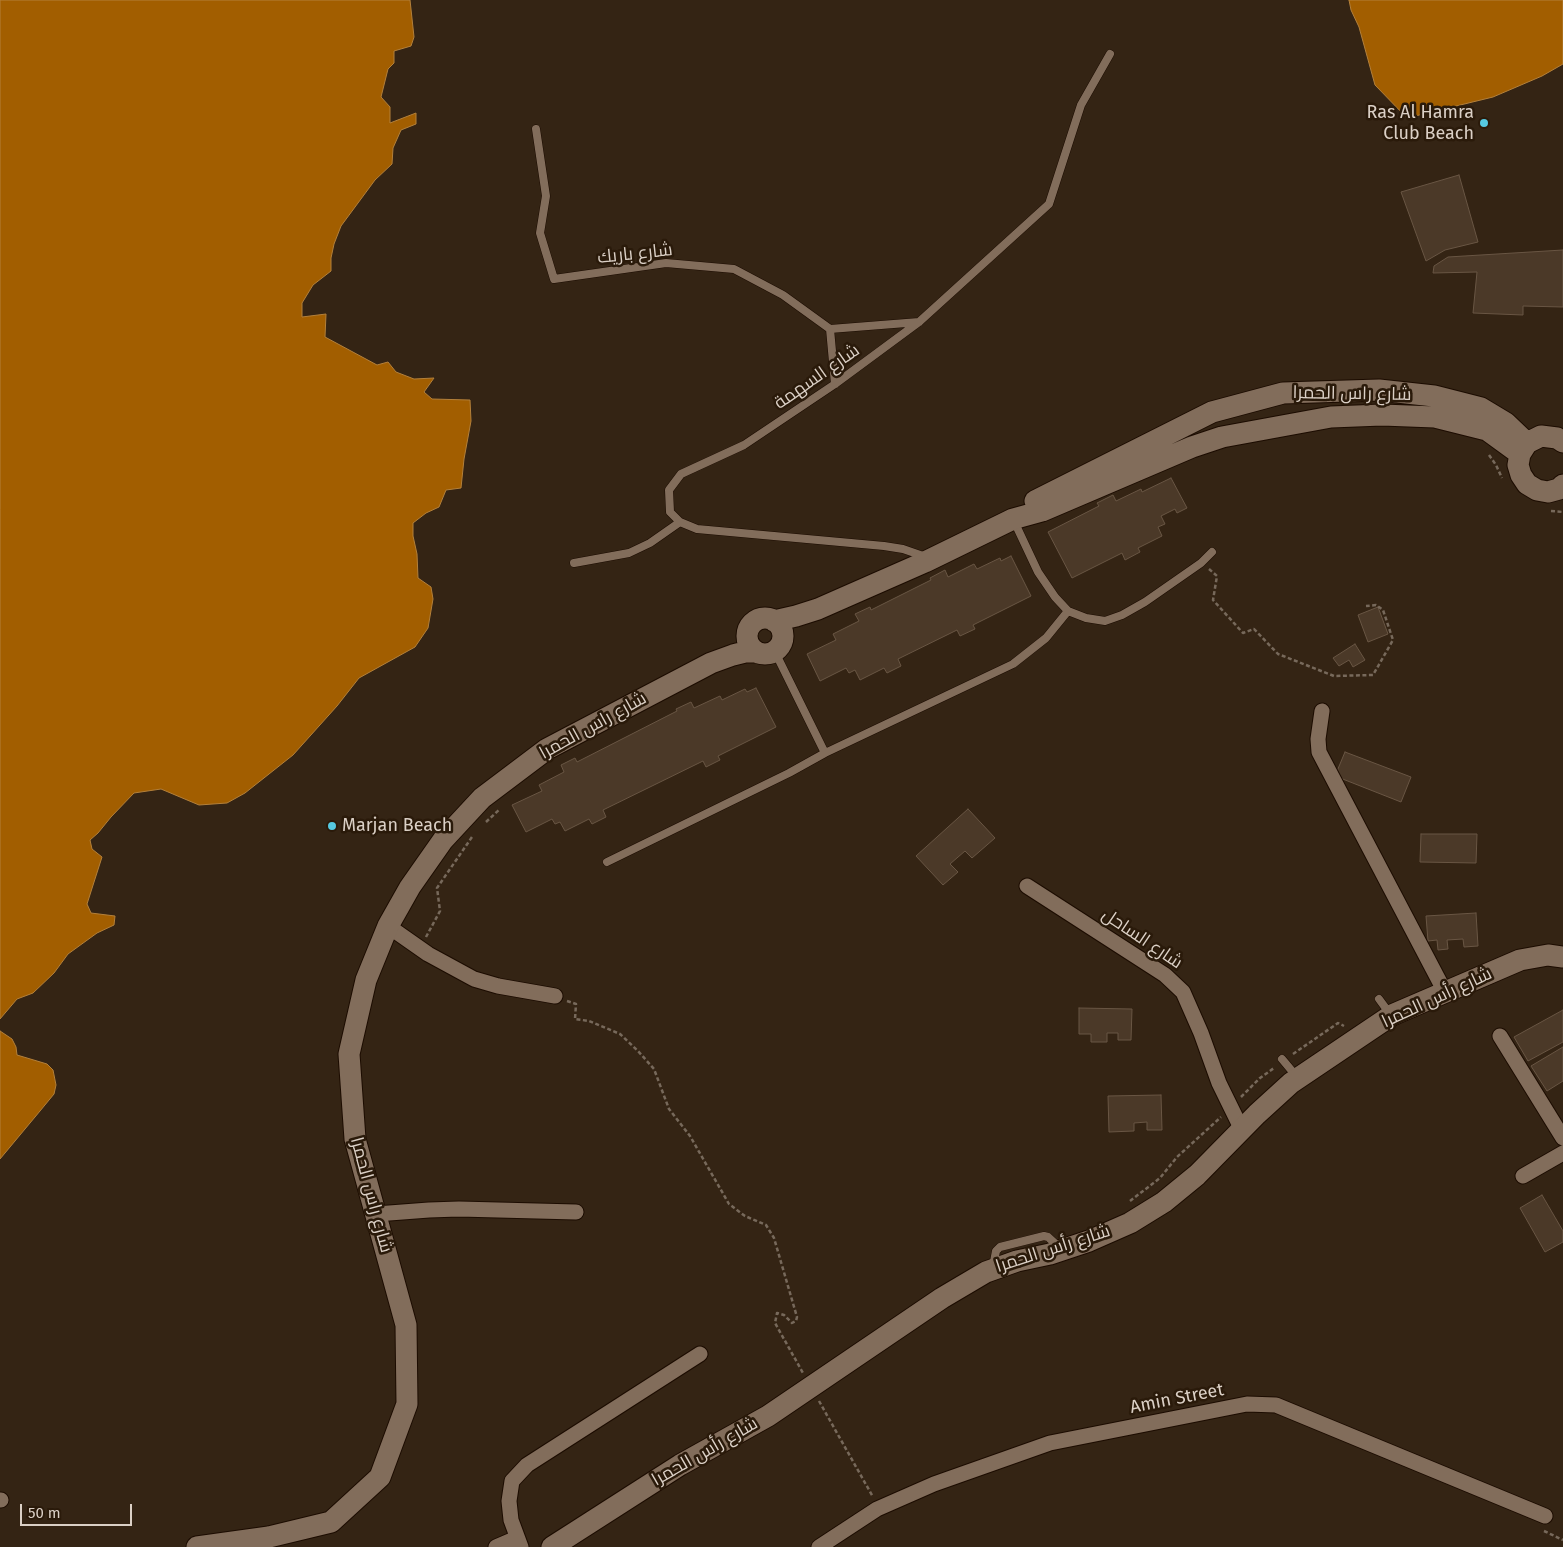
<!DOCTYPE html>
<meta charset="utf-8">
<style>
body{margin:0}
#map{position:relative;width:1563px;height:1547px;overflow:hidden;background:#342414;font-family:"Fira Sans",sans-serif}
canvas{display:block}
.scale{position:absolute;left:20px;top:1504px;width:112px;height:22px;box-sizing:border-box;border:2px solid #dbd0c6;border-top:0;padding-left:6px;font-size:15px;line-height:18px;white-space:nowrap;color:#dbd0c6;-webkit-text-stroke:4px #2a1a0a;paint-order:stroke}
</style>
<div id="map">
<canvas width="1563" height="1547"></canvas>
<div class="scale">50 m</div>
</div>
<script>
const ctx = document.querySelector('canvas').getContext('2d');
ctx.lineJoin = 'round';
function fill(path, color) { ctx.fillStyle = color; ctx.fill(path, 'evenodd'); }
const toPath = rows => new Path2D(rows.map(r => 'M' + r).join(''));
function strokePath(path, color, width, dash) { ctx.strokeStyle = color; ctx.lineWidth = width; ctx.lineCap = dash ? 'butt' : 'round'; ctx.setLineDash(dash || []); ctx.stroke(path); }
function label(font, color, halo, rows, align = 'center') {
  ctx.font = font + ' "Fira Sans",Cairo,sans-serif'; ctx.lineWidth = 5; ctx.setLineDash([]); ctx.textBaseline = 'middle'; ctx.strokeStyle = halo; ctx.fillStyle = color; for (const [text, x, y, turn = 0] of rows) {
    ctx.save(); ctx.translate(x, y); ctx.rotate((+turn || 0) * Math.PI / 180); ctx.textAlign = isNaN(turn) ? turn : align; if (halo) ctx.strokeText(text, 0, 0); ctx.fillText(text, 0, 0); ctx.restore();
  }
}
const water = toPath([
 [0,0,410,0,414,37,411,46,394,51,394,63,388,69,381,97,390,107,390,123,416,113,416,124,401,130,393,148,392,164,375,180,341,226,334,244,331,258,331,271,313,285,302,303,302,317,326,314,325,337,377,365,388,362,396,372,414,379,434,378,424,392,432,399,470,400,471,421,464,459,461,488,446,490,439,507,426,513,413,523,413,536,417,554,418,578,431,587,433,599,428,628,415,647,359,678,337,706,293,755,245,793,227,803,199,805,161,789,134,793,111,817,98,833,90,840,92,849,102,857,87,904,91,913,115,916,114,925,97,933,68,954,54,973,33,993,17,999,0,1019,0,0],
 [1349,0,1563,0,1563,64,1542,76,1493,97,1407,118,1375,85,1359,27,1351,10,1349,0],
 [0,1031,12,1039,16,1047,17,1055,47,1064,53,1070,56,1085,54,1094,40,1111,0,1159,0,1031]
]);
const building = toPath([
 [1459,175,1478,242,1445,250,1426,261,1401,192,1459,175],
 [1563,250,1563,307,1523,306,1523,315,1473,313,1477,272,1433,273,1434,266,1448,257,1563,250],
 [1171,478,1187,508,1177,513,1175,509,1161,516,1165,524,1158,527,1162,536,1138,548,1140,552,1125,560,1122,553,1072,578,1048,532,1099,506,1097,503,1113,495,1116,501,1141,489,1142,492,1171,478],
 [1011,556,1031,596,973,625,975,629,960,636,957,630,898,659,901,666,887,673,884,668,860,680,855,670,849,673,846,668,820,681,807,654,836,640,833,634,859,621,855,614,870,607,871,610,931,580,930,578,945,570,948,577,974,564,977,569,1000,558,1001,561,1011,556],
 [1378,607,1388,634,1368,642,1358,615,1378,607],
 [1355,644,1365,660,1353,667,1349,660,1339,666,1333,658,1355,644],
 [756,688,776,727,718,756,720,760,706,767,703,761,603,810,606,817,592,824,589,819,565,831,560,822,555,824,552,819,526,832,512,805,542,791,539,785,564,772,561,765,575,758,577,762,677,711,676,709,691,702,694,708,720,696,722,700,745,689,747,692,756,688],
 [1345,752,1411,777,1401,802,1335,776,1345,752],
 [968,809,995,838,972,858,965,851,950,864,958,872,943,885,916,856,968,809],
 [1421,834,1477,834,1476,863,1420,862,1421,834],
 [1476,913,1478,946,1464,947,1463,939,1447,940,1448,949,1438,950,1437,940,1428,941,1426,916,1476,913],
 [1079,1008,1132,1009,1131,1040,1118,1040,1118,1033,1107,1033,1107,1042,1091,1042,1091,1034,1079,1034,1079,1008],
 [1563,1010,1563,1042,1528,1061,1514,1037,1563,1010],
 [1563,1047,1563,1081,1547,1091,1531,1066,1563,1047],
 [1161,1095,1162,1130,1147,1130,1147,1122,1134,1123,1134,1131,1109,1132,1108,1096,1161,1095],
 [1542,1195,1563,1231,1563,1242,1545,1252,1520,1208,1542,1195]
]);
const path = toPath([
 [1489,455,1496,465,1502,478],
 [1551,511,1563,512],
 [1209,569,1217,576,1213,600,1243,633,1254,629,1278,654,1334,676,1373,675,1393,640,1383,610,1376,605,1366,606],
 [486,822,500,809],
 [426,937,440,911,437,888,472,837],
 [567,1001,576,1004,575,1019,589,1021,620,1034,638,1051,654,1069,669,1109,690,1136,729,1204,745,1216,766,1225,774,1238,797,1317,796,1321,792,1323,784,1315,777,1313,775,1323,803,1373],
 [1293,1054,1338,1023,1344,1026],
 [1241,1097,1260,1078,1274,1068],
 [1130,1201,1160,1178,1177,1157,1221,1117],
 [819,1401,873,1497],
 [1544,1531,1563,1540]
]);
const lane = toPath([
 [536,129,546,196,540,233,554,279,666,263,734,269,783,295,830,329,835,384],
 [830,329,919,322],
 [1014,521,1038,572,1055,597,1068,611,1086,618,1105,621,1122,615,1145,602,1201,563,1212,552],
 [926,557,903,549,884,546,697,529,680,522,670,512,669,490,681,474,744,445,835,384,919,322,1049,204,1081,105,1110,54],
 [574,563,629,553,650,543,680,522],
 [775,652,825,753],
 [607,862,789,773,825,753,1013,664,1046,638,1068,611],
 [1379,999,1390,1014],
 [1282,1059,1297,1077],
 [993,1267,996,1251,1000,1247,1044,1236,1048,1237,1060,1248]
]);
const street = toPath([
 [1322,711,1318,739,1319,752,1445,992],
 [1027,886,1165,975,1183,992,1201,1033,1219,1083,1242,1130],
 [388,926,428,954,474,979,498,986,555,996],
 [1500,1036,1563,1138],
 [1523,1176,1563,1153],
 [376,1214,429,1210,459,1209,576,1212],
 [0,1500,1,1500],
 [496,1547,517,1538],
 [521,1547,511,1520,509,1501,512,1481,527,1465,700,1354],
 [819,1547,877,1509,934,1484,1050,1443,1247,1404,1276,1405,1545,1516]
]);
const secondary = toPath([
 [1563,442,1557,438,1541,436,1527,443,1520,454,1518,465,1521,475,1527,484,1537,490,1548,492,1559,489,1563,485],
 [1035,501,1212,412,1283,393,1379,390,1434,396,1481,408,1506,423,1527,443],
 '747 636a18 18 0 1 1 36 0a18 18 0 1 1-36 0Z',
 [774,621,796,616,818,609,925,562,1013,519,1042,511,1192,447,1222,437,1331,417,1382,415,1435,417,1487,430,1520,454],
 [197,1547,269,1537,331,1522,380,1477,407,1404,406,1325,355,1139,349,1054,366,980,388,926,410,887,443,840,482,798,547,749,711,663,733,655,745,652,756,652],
 [552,1547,680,1465,768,1416,942,1298,986,1272,1017,1261,1050,1254,1089,1241,1130,1223,1164,1202,1197,1175,1257,1114,1291,1083,1392,1015,1520,960,1548,955,1563,957]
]);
const markers = [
 [1484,123,5,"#56c9e1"],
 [332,826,5,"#56c9e1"]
];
const poiNames = [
 ["Ras Al Hamra",1474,113],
 ["Club Beach",1474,134],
 ["Marjan Beach",342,826,"left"]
];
const streetNames = [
 ["شارع باريك",635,254,-6],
 ["شارع السهمة",817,377,-35],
 ["شارع راس الحمرا",1352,394,1],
 ["شارع راس الحمرا",593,726,-29],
 ["شارع الساحل",1142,939,34],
 ["شارع رأس الحمرا",1437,998,-25],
 ["شارع راس الحمرا",371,1195,75],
 ["شارع رأس الحمرا",1053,1249,-18],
 ["Amin Street",1177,1399,-11],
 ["شارع رأس الحمرا",705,1452,-30]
];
fill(water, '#a25e00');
strokePath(water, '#b3803b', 1);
fill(building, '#4b3928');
strokePath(building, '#695644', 1);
strokePath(lane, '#1c0c01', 9);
strokePath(street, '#1c0c01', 17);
strokePath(secondary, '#1c0c01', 23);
strokePath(path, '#77695b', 2.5, [4, 2.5]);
strokePath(lane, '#826d5b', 8);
strokePath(street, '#826d5b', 15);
strokePath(secondary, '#826d5b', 21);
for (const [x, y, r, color] of markers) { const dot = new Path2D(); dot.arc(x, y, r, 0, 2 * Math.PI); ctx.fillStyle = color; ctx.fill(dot); strokePath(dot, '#2a1a0a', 2); }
label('18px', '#dbd0c6', '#2a1a0a', poiNames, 'right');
label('18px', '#dbd0c6', '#2a1a0a', streetNames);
</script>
